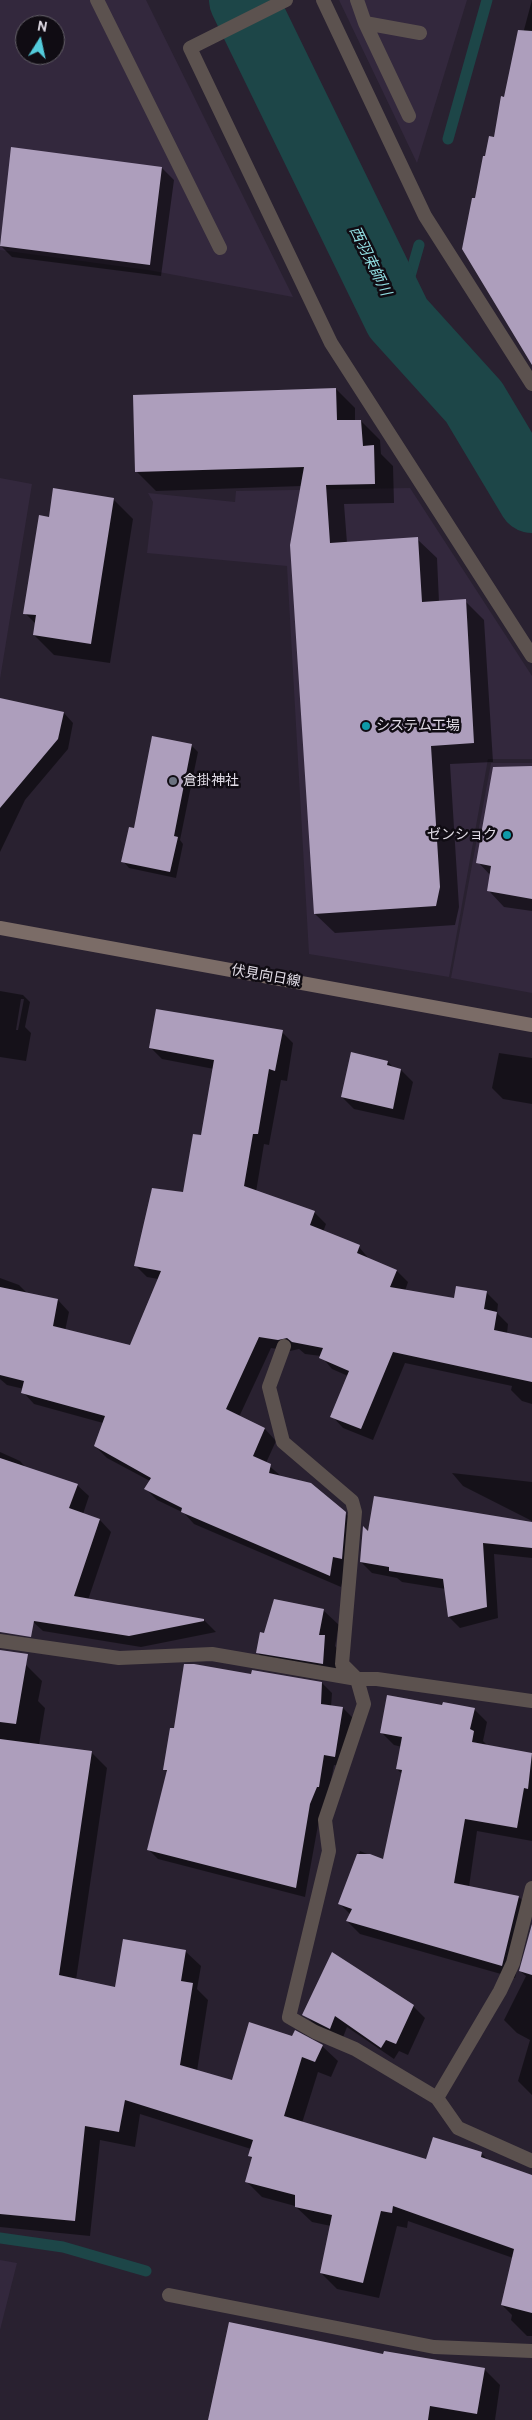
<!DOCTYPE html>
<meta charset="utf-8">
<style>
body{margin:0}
#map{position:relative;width:532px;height:2420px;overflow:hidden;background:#292130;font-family:Cabin,sans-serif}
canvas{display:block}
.north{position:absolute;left:15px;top:15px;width:50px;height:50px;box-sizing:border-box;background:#100c13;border:1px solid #646068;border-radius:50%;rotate:10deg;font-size:14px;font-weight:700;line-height:20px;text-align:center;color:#e2dde7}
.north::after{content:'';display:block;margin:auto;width:18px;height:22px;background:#53cbdb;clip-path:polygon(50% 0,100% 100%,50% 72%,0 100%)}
</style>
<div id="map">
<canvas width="532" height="2420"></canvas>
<div class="north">N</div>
</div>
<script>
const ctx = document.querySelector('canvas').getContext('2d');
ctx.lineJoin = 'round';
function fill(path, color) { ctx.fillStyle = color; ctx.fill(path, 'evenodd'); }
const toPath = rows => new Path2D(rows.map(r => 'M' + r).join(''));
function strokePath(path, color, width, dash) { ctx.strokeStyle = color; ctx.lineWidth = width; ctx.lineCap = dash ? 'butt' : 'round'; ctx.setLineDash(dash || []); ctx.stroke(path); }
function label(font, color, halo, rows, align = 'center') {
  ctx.font = font + ' Cabin,"Noto Sans JP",sans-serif'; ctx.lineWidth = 5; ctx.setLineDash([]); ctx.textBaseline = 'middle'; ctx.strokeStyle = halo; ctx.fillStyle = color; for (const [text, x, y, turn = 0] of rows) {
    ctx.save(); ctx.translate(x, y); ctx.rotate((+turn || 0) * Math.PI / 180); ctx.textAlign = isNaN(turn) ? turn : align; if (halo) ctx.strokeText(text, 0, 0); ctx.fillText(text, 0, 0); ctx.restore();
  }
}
const built = toPath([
 [0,0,146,0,293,297,148,270,0,250],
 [25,25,55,25,55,55,25,55],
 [339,0,467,0,417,163],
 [0,478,32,484,0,679],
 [410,488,532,676,532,759,488,759,449,977,309,954,287,566,147,553,153,502,148,493,235,502,236,491],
 [491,763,532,763,532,993,451,978],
 [0,2260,17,2263,0,2330]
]);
const water = toPath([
 [452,367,495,394,532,453,532,514,505,461,468,405,429,376]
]);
const shadow = toPath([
 [532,0,532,353,476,200,486,157,495,138],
 [12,148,162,168,174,180,161,276,12,257,0,245],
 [336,389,355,408,355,421,361,421,380,440,381,454,393,466,394,503,344,504,347,543,417,539,437,558,439,602,465,601,484,620,493,762,450,764,459,907,455,925,335,933,315,914,302,486,156,491,137,472],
 [113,499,133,519,110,663,54,655,34,635,36,624,25,613,50,518],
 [0,699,64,713,73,723,68,749,25,800,0,852],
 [191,745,198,752,180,840,183,844,176,878,129,868,123,861,134,829],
 [532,767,532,911,504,907,489,891,491,876,478,862],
 [0,991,23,995,30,1002,25,1027,31,1033,26,1061,0,1057],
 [21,999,24,999,18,1030,16,1030],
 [282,1032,293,1043,287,1081,281,1080,269,1145,264,1144,256,1192,314,1212,326,1224,323,1232,359,1247,370,1260,397,1271,408,1282,405,1291,455,1300,457,1287,487,1293,498,1304,497,1313,508,1324,507,1334,532,1339,532,1404,522,1401,511,1390,512,1386,405,1363,373,1440,343,1428,332,1416,348,1376,332,1369,321,1356,305,1354,299,1349,290,1351,271,1348,239,1417,265,1429,276,1441,266,1463,282,1477,345,1513,357,1525,341,1587,194,1524,184,1513,157,1500,146,1489,150,1481,107,1458,95,1446,103,1423,34,1404,23,1392,24,1389,7,1385,0,1379,0,1278,19,1285,29,1295,58,1300,69,1312,65,1331,131,1346,158,1279,147,1277,136,1266,184,1194,202,1137,214,1069,162,1059,151,1048],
 [499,1053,532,1058,532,1104,503,1099,492,1088],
 [352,1054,388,1062,394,1068,401,1070,413,1082,404,1120,354,1109,342,1097],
 [0,1452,20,1461,27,1469,77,1485,89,1496,83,1514,100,1520,111,1532,88,1600,204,1620,216,1632,141,1647,43,1631,31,1620,0,1568],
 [452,1473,532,1482,532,1521,463,1486],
 [532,1524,532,1558,494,1554,498,1618,460,1628,449,1617,446,1589,402,1582,397,1578,372,1573,361,1562,369,1533],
 [323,1610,339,1625,335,1646,340,1652,338,1679,272,1668,257,1652,265,1634],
 [0,1661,26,1665,42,1681,38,1701,45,1708,39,1745,91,1752,107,1768,76,1980,116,1988,185,1951,201,1966,197,1989,208,2000,197,2071,233,2081,322,2046,338,2061,331,2077,318,2072,302,2123,427,2160,481,2153,489,2161,532,2177,532,2336,527,2336,511,2320,512,2315,502,2305,513,2258,408,2221,407,2228,397,2226,379,2298,337,2289,321,2273,331,2226,312,2222,295,2206,262,2197,247,2182,253,2160,249,2156,251,2149,140,2114,135,2147,100,2140,90,2236,0,2227],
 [252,1675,322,1683,332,1693,331,1707,343,1708,353,1718,344,1766,334,1765,328,1796,320,1814,305,1897,158,1859,148,1849,168,1773,164,1769,175,1730],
 [443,1707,474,1709,487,1722,483,1741,487,1745,532,1754,532,1841,477,1831,469,1887,520,1898,532,1910,515,1978,360,1934,347,1921,350,1914,339,1903,360,1851,384,1861,402,1774,397,1769,402,1747,394,1745,381,1732],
 [532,1927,532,2095,518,2081,530,2040,517,2033,504,2020,526,1976,520,1971],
 [413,2006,425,2018,408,2055,399,2051,394,2059,347,2027,342,2040,316,2026,304,2014],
 [384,2355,484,2369,500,2385,495,2420,209,2420]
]);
const stream = toPath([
 [448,139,487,0],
 [398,318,419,245],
 [0,2238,63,2247,146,2271]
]);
const river = toPath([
 [243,0,398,318,474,402,532,499]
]);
const building = toPath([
 [518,30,532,31,532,365,462,249,472,198,475,198,483,156,485,156,489,136,494,137,501,96,504,97],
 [11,147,162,167,150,265,0,246],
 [336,388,337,420,361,420,363,446,374,445,375,484,326,485,330,543,418,537,422,602,466,599,474,743,431,746,440,887,436,906,314,914,290,545,304,467,135,472,133,395],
 [53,488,114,498,91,644,33,635,36,615,23,614,39,515,49,517],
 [0,698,64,712,58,739,0,808],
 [152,736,192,744,174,836,178,837,170,872,121,862,129,827,134,828],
 [532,766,532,899,487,891,491,866,476,863,493,767],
 [156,1009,283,1030,275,1071,269,1069,258,1134,253,1134,244,1186,315,1211,310,1225,360,1245,357,1253,397,1270,390,1287,454,1298,456,1286,487,1291,484,1309,497,1312,494,1330,532,1338,532,1382,393,1352,361,1429,330,1417,349,1371,319,1358,323,1348,292,1342,287,1338,278,1340,259,1337,226,1409,265,1428,253,1456,271,1464,269,1473,311,1483,346,1512,342,1559,333,1557,330,1576,181,1512,182,1508,144,1489,151,1478,94,1446,105,1416,21,1393,24,1381,0,1375,0,1287,58,1299,53,1326,130,1345,161,1271,134,1266,152,1188,183,1192,193,1134,201,1135,214,1060,149,1048],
 [351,1052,388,1061,387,1065,401,1069,393,1109,341,1097],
 [0,1458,78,1484,69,1508,100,1519,74,1596,204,1619,204,1621,129,1636,34,1621,31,1637,0,1632],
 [374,1496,532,1522,532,1548,483,1543,487,1607,448,1617,443,1579,389,1571,389,1567,360,1562,363,1526,368,1531],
 [274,1599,324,1609,319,1635,325,1635,323,1664,256,1653,260,1632,264,1633],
 [0,1650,28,1654,16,1724,0,1722],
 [184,1664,194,1664,251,1674,252,1670,322,1682,321,1704,343,1707,335,1757,324,1755,319,1787,317,1787,310,1804,296,1888,147,1850,167,1770,163,1770,170,1728,174,1728],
 [387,1695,442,1705,443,1702,475,1708,470,1729,474,1731,472,1742,532,1753,528,1789,524,1788,517,1828,465,1819,454,1883,519,1896,502,1966,346,1921,352,1909,338,1904,357,1854,370,1854,383,1859,402,1770,396,1769,402,1737,380,1733],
 [0,1739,92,1751,59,1975,115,1987,123,1939,186,1950,181,1981,193,1983,180,2065,232,2080,249,2022,292,2036,295,2030,323,2045,315,2062,302,2057,284,2116,426,2159,433,2137,482,2152,481,2157,532,2175,532,2313,501,2305,514,2249,393,2206,392,2213,381,2211,363,2283,320,2273,332,2215,295,2207,295,2195,245,2182,252,2157,248,2156,253,2140,125,2100,119,2132,85,2126,75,2221,0,2214],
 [532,1924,532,1975,519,1971],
 [332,1952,414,2005,396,2044,386,2040,381,2048,335,2016,330,2029,302,2015],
 [229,2322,383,2354,384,2351,485,2368,477,2414,430,2406,428,2420,208,2420]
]);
const service = toPath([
 [97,0,220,248],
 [357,0,365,23,409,116],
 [365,23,420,33]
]);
const minor = toPath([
 [286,0,190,48,331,343,532,656],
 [323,0,425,216,532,384],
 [284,1346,269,1387,283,1442,352,1501,355,1512,342,1664,357,1679,364,1704,325,1820,329,1851,289,2017,315,2032,355,2049,437,2098],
 [0,1641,119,1658,212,1654,357,1679,377,1679,532,1701],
 [532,1888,513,1963,500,1991,437,2098,458,2128,532,2161],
 [169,2295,434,2347,532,2351]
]);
const secondary = toPath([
 [0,928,532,1025]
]);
const markers = [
 [366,726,5,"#0f9aa8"],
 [173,781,5,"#6b7280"],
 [507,835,5,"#0f9aa8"]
];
const poiNames = [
 ["システム工場",376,726],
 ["倉掛神社",183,781],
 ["ゼンショク",497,835,"right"]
];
const streetNames = [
 ["伏見向日線",266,976,10]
];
const waterNames = [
 ["西羽束師川",370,261,64]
];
fill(built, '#33283d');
fill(water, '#1d4648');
fill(shadow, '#0007');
strokePath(stream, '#1d4648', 11);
strokePath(river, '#1d4648', 68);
fill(building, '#ad9ebc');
strokePath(service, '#5c524f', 14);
strokePath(minor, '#5c524f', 14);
strokePath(secondary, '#7b6c67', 14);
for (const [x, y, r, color] of markers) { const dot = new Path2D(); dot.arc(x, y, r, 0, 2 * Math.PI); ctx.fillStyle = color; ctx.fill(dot); strokePath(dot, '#100c13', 2); }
label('14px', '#e2dde7', '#100c13', poiNames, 'left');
label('14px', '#e2dde7', '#100c13', streetNames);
label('italic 15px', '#92dfe3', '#100c13', waterNames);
</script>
